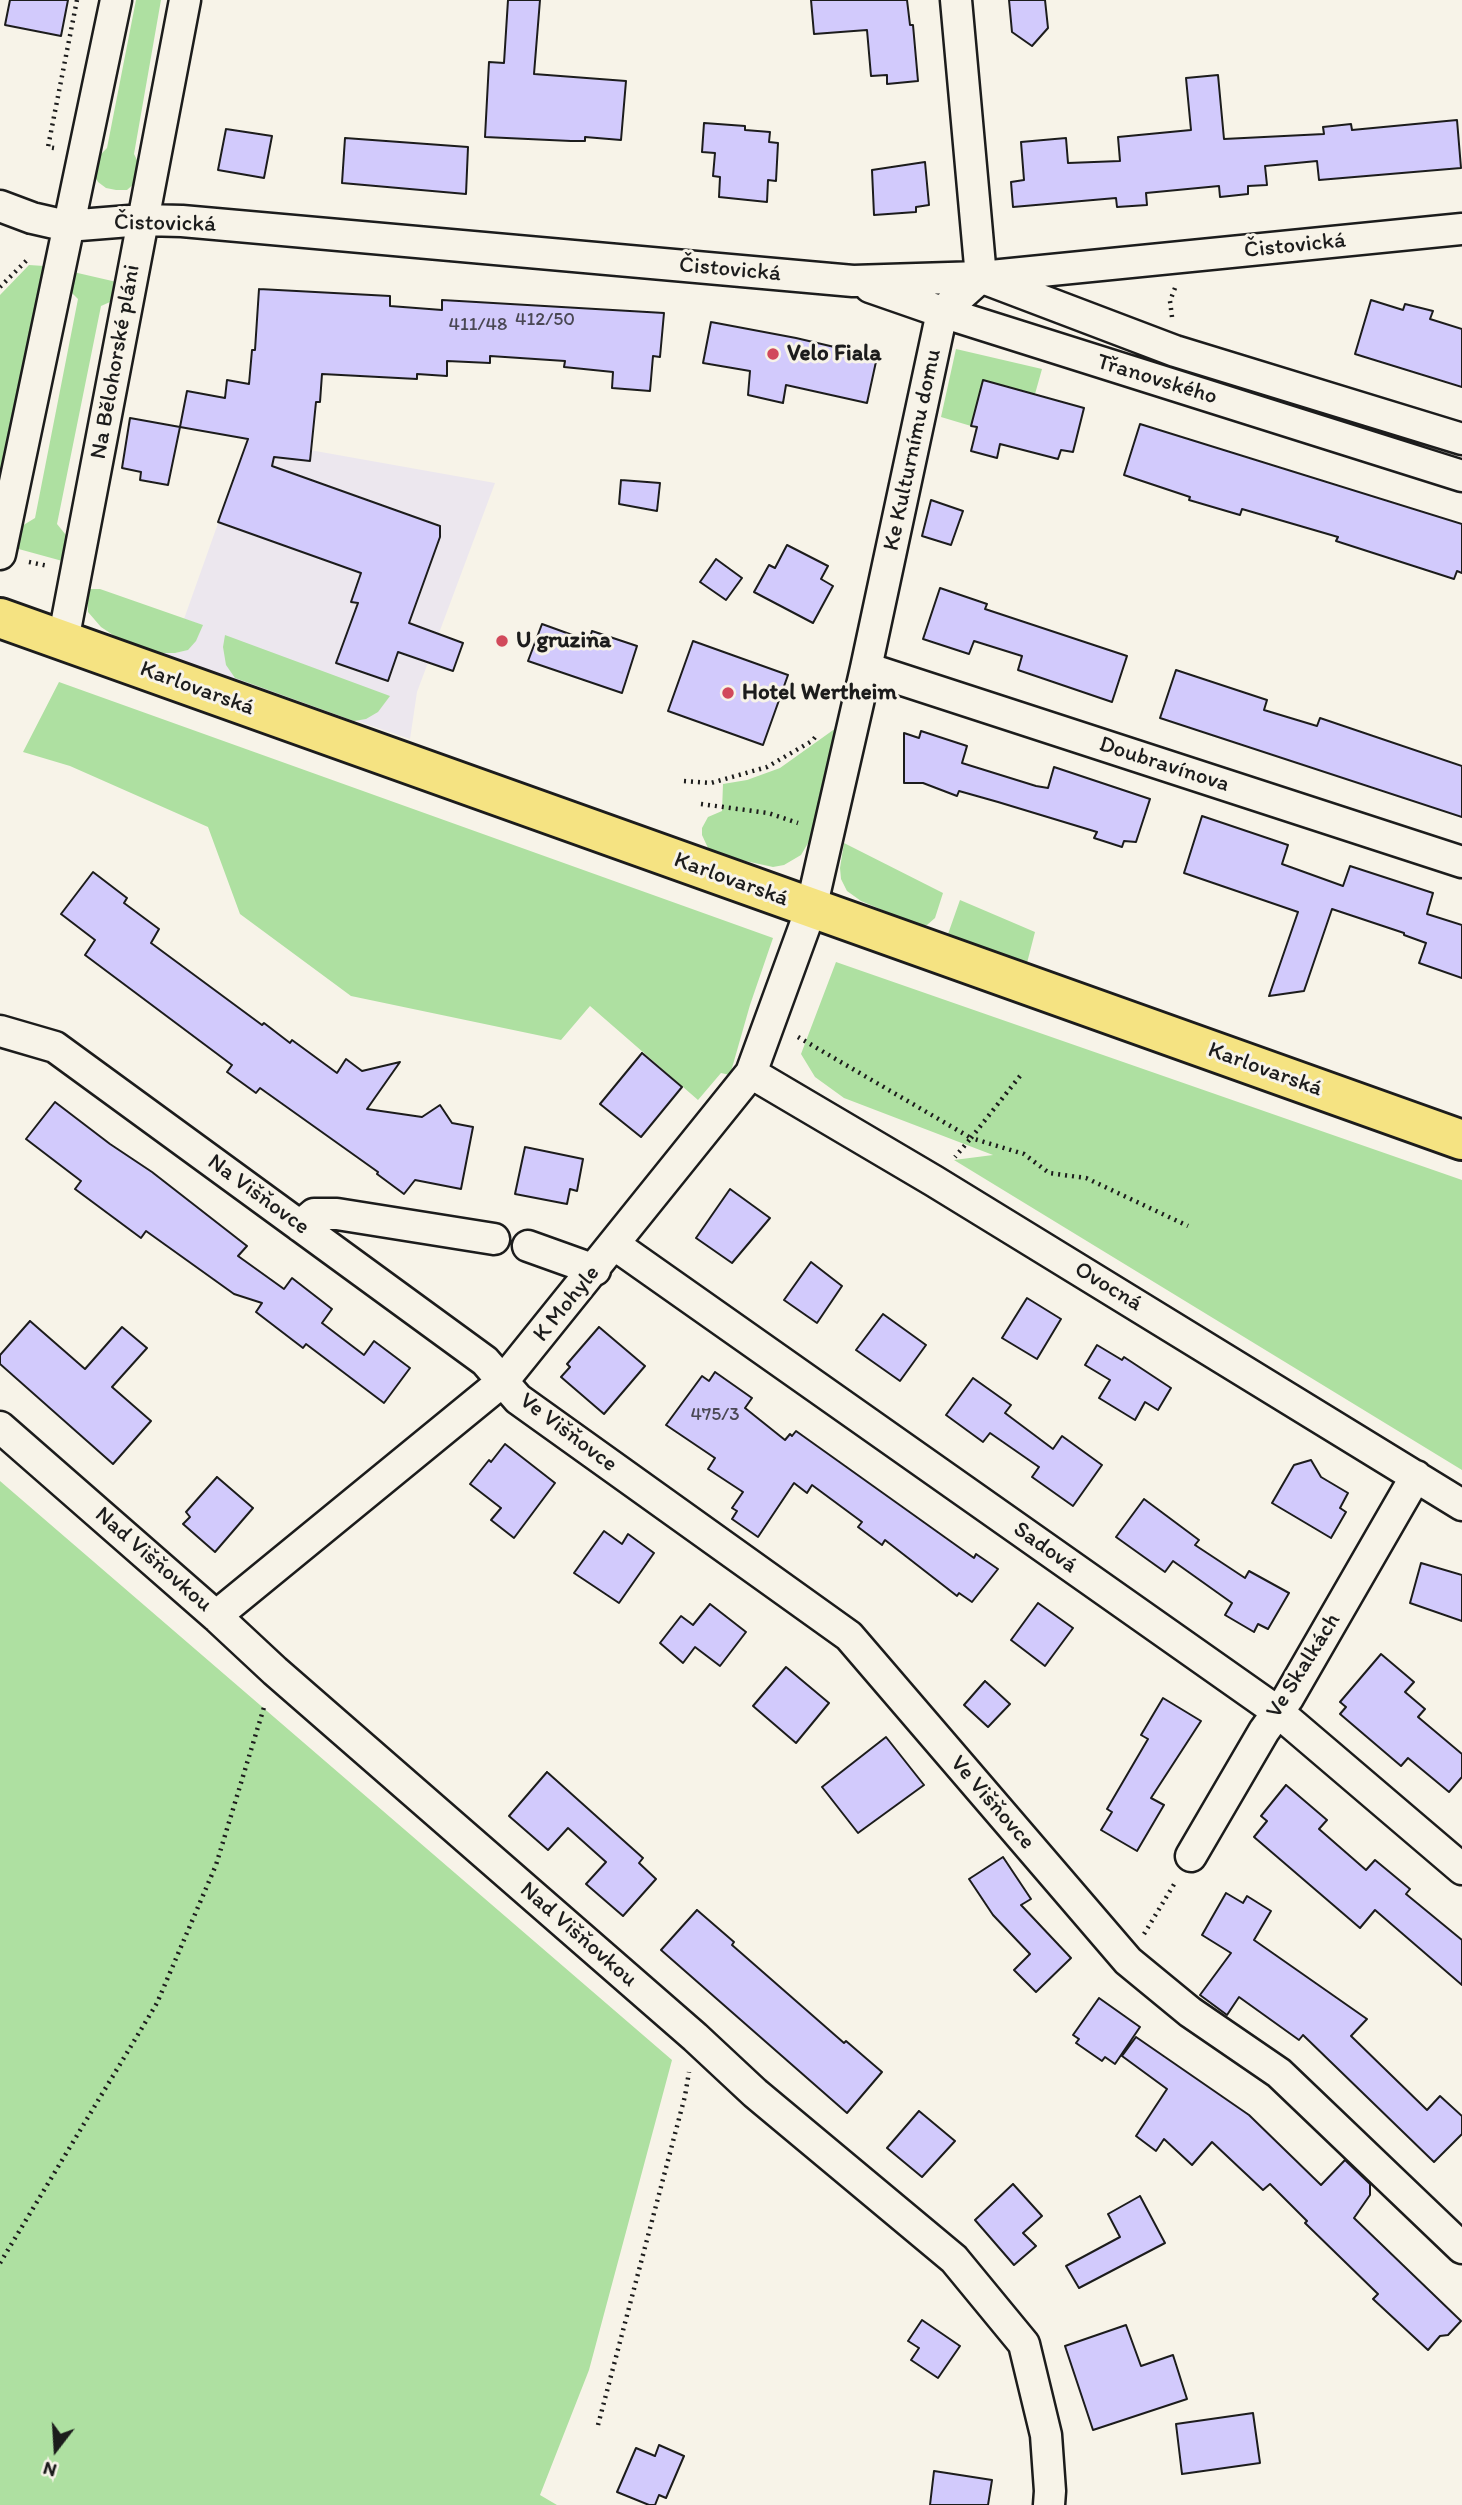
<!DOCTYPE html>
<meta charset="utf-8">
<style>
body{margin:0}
#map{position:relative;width:1462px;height:2505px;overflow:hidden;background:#f7f3e8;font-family:Itim,sans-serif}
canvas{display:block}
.north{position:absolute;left:21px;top:2414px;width:70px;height:70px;-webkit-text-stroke:5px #f7f3e8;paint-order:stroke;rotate:197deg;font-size:19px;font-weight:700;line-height:28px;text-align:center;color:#1c1c1c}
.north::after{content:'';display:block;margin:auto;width:24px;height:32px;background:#1c1c1c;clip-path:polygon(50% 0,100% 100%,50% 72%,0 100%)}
</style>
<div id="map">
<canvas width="1462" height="2505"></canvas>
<div class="north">N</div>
</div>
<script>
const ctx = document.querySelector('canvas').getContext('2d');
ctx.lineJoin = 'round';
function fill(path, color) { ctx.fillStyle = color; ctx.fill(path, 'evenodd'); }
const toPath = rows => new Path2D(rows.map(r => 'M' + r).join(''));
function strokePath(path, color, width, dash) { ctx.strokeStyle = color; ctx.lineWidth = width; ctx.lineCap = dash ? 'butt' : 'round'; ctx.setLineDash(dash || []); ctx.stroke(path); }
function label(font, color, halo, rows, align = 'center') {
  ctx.font = font + ' Itim,sans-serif'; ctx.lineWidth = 6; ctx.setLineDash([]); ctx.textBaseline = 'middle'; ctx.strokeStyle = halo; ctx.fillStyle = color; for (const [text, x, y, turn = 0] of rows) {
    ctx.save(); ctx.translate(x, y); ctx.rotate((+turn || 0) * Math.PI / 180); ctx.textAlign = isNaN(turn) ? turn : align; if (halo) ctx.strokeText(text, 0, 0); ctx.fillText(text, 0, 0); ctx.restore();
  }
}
const built = toPath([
 [248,439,495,483,417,692,410,739,158,653,175,653,187,650,196,640,202,625,184,619]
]);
const green = toPath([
 [136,0,161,0,134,154,140,166,136,182,127,190,116,190,106,188,98,182,93,173,95,160,107,148],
 [29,265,44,266,44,280,0,498,0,295],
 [69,271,121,283,119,298,101,306,57,524,70,540,66,562,15,548,17,529,35,518,78,299,65,286],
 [956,349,1042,369,1035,394,983,380,971,426,941,417],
 [87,589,100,589,203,625,196,641,188,650,175,653,158,653,116,637,101,627,88,612],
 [225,635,390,696,378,712,366,719,354,721,235,678,226,665,223,647],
 [59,682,773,938,750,1005,730,1075,721,1073,698,1100,590,1006,561,1040,351,996,240,914,208,827,70,766,23,752],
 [836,728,814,833,801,855,784,865,773,867,727,857,708,848,702,835,702,828,708,817,722,811,723,784,747,780,780,768],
 [844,843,943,893,935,918,927,925,918,925,861,901,847,891,841,879,840,868],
 [960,900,1035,932,1027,963,948,934],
 [836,962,1462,1180,1462,1470,954,1160,993,1155,844,1098,815,1077,801,1054],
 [0,1481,672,2060,589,2370,540,2495,557,2505,0,2505]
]);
const building = toPath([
 [10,0,68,0,61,36,5,25,10,0],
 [508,0,540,0,534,74,626,81,621,140,585,137,585,141,571,141,485,137,489,62,504,63,508,0],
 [811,0,907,0,910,25,913,25,918,81,887,84,887,75,871,76,867,30,814,34,811,0],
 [1009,0,1045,0,1048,28,1032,46,1012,32,1009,0],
 [1218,75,1224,139,1324,134,1323,127,1351,124,1352,130,1457,120,1461,168,1319,180,1317,161,1265,166,1267,185,1248,186,1248,194,1220,197,1219,186,1146,193,1147,205,1117,207,1116,198,1013,207,1011,182,1024,180,1021,142,1066,138,1068,163,1120,161,1118,137,1191,130,1186,78,1218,75],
 [704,123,745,126,745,130,770,132,769,142,778,143,776,181,768,180,767,202,719,197,720,177,713,176,715,153,702,152,704,123],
 [226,129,272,136,264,178,218,170,226,129],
 [345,138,468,147,466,194,342,183,345,138],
 [925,162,929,205,916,207,916,212,874,215,872,170,925,162],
 [259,289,390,296,390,306,442,310,442,300,664,313,660,357,653,356,650,391,612,388,613,372,564,367,565,361,490,356,490,363,447,361,447,376,417,374,417,379,322,374,320,402,316,402,310,461,274,457,272,466,440,526,440,537,409,623,463,643,453,671,398,652,388,681,336,663,358,603,351,602,361,573,218,522,248,439,180,427,187,391,225,398,227,380,249,384,252,350,255,350,259,289],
 [1371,300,1403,310,1405,304,1433,311,1430,319,1462,329,1462,387,1355,354,1371,300],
 [711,322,796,338,877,357,867,403,786,385,783,403,748,395,750,371,703,363,711,322],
 [983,380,1084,408,1073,452,1061,450,1058,459,1000,444,997,458,971,451,977,427,971,426,983,380],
 [130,418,180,427,168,485,140,480,141,472,122,468,130,418],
 [1140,424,1462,524,1462,573,1457,571,1454,579,1336,541,1338,537,1242,509,1240,515,1189,500,1190,497,1124,475,1140,424],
 [621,480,660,483,657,511,619,504,621,480],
 [931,500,963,511,951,545,922,536,931,500],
 [787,545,828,566,821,579,833,586,813,623,754,592,769,565,775,568,787,545],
 [716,559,742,578,726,600,700,582,716,559],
 [940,588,987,604,985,609,1127,656,1112,702,1018,670,1022,656,974,641,969,654,923,639,940,588],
 [542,624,589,641,592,631,637,646,622,693,528,661,542,624],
 [693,641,788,675,763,745,668,711,693,641],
 [1176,670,1267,700,1264,710,1317,726,1320,718,1462,766,1462,817,1160,718,1176,670],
 [921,731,967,746,962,763,1036,786,1048,788,1054,767,1150,799,1136,842,1124,841,1122,847,1094,838,1097,832,998,802,959,791,957,796,923,783,904,783,904,733,919,738,921,731],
 [1202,816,1288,845,1282,864,1343,886,1350,866,1433,893,1427,914,1462,925,1462,978,1419,963,1426,943,1404,935,1404,933,1332,909,1304,991,1269,996,1298,912,1184,873,1202,816],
 [93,872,127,898,124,903,159,929,151,943,262,1025,264,1023,290,1043,292,1040,337,1073,346,1059,362,1071,400,1062,367,1109,422,1117,440,1105,452,1123,473,1127,461,1189,415,1180,404,1194,377,1174,378,1172,260,1088,256,1093,227,1072,232,1065,85,955,95,940,61,914,93,872],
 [642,1053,682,1087,641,1137,600,1104,642,1053],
 [55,1102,110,1144,152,1172,247,1246,238,1256,284,1289,292,1278,332,1309,322,1323,364,1355,374,1341,410,1368,384,1403,306,1344,303,1348,256,1312,262,1303,234,1294,146,1231,141,1238,75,1189,81,1181,26,1139,55,1102],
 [525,1147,583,1159,577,1191,570,1189,567,1204,515,1194,525,1147],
 [730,1189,770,1218,732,1263,696,1238,730,1189],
 [811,1262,842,1286,817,1323,784,1300,811,1262],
 [1027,1298,1061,1319,1037,1359,1002,1338,1027,1298],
 [883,1314,926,1345,900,1381,856,1350,883,1314],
 [30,1321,85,1369,122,1327,147,1348,112,1387,151,1421,113,1464,0,1364,0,1355,30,1321],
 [599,1327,645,1366,604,1414,561,1377,570,1367,567,1364,599,1327],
 [1097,1345,1122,1360,1124,1357,1171,1388,1158,1410,1145,1402,1135,1420,1099,1398,1110,1380,1085,1365,1097,1345],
 [715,1372,752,1398,745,1408,785,1440,790,1434,792,1436,796,1431,974,1558,976,1554,998,1569,972,1602,959,1593,957,1596,885,1540,882,1545,858,1527,862,1522,812,1485,807,1493,794,1483,758,1537,732,1519,737,1511,732,1508,743,1492,708,1469,715,1458,666,1425,702,1376,709,1381,715,1372],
 [973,1378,1011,1405,1005,1413,1053,1449,1062,1436,1102,1465,1073,1506,1032,1477,1039,1467,990,1433,983,1442,946,1415,973,1378],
 [505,1444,555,1483,514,1538,491,1520,501,1508,470,1484,489,1460,491,1462,505,1444],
 [1311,1460,1321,1477,1348,1493,1340,1508,1346,1512,1331,1538,1272,1503,1294,1465,1311,1460],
 [217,1477,253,1508,215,1552,183,1524,190,1517,186,1512,217,1477],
 [1144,1499,1199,1540,1195,1545,1245,1578,1249,1571,1289,1593,1268,1629,1258,1624,1254,1632,1225,1615,1232,1603,1173,1561,1165,1572,1116,1537,1144,1499],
 [604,1531,622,1544,628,1534,654,1553,619,1603,574,1573,604,1531],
 [1421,1563,1462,1575,1462,1621,1410,1603,1421,1563],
 [1038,1603,1073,1628,1045,1666,1011,1640,1038,1603],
 [710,1604,746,1632,720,1666,695,1647,683,1663,660,1643,681,1616,693,1625,710,1604],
 [1381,1654,1414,1682,1405,1692,1425,1709,1418,1717,1462,1754,1462,1777,1449,1792,1408,1758,1401,1766,1340,1714,1346,1707,1340,1702,1381,1654],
 [786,1667,829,1703,796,1743,753,1706,786,1667],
 [985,1681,1010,1704,988,1727,964,1705,985,1681],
 [1163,1698,1201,1721,1151,1798,1164,1805,1137,1851,1101,1830,1112,1812,1107,1809,1148,1739,1141,1735,1163,1698],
 [886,1737,924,1785,858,1833,822,1787,886,1737],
 [547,1772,643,1858,639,1863,656,1879,623,1916,586,1884,606,1862,568,1828,548,1850,509,1816,547,1772],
 [1286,1785,1327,1820,1319,1829,1366,1870,1375,1860,1410,1889,1406,1894,1462,1940,1462,1985,1375,1910,1360,1928,1254,1837,1267,1821,1261,1816,1286,1785],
 [1003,1857,1031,1899,1021,1905,1071,1958,1036,1992,1014,1970,1030,1954,993,1915,969,1879,1003,1857],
 [1226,1893,1243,1903,1247,1896,1271,1911,1254,1940,1367,2019,1351,2036,1427,2110,1440,2096,1462,2116,1462,2134,1434,2162,1303,2035,1299,2040,1239,1997,1227,2015,1200,1995,1231,1953,1202,1935,1226,1893],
 [697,1910,734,1942,732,1945,844,2043,846,2041,882,2072,847,2113,661,1950,697,1910],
 [1099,1998,1140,2027,1115,2064,1105,2057,1102,2061,1076,2043,1079,2039,1073,2035,1099,1998],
 [1136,2037,1249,2115,1321,2185,1345,2160,1370,2184,1370,2195,1354,2218,1461,2321,1448,2335,1440,2336,1428,2350,1373,2299,1378,2294,1305,2223,1307,2221,1270,2184,1263,2190,1212,2142,1192,2165,1164,2139,1156,2151,1136,2136,1167,2089,1122,2056,1136,2037],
 [919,2111,955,2141,922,2177,887,2148,919,2111],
 [1013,2184,1042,2216,1023,2233,1036,2246,1014,2265,975,2220,1013,2184],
 [1140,2196,1165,2243,1079,2288,1066,2266,1120,2237,1108,2214,1140,2196],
 [922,2320,960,2346,938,2378,911,2360,919,2348,908,2341,922,2320],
 [1126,2325,1141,2366,1173,2355,1187,2399,1093,2430,1065,2346,1126,2325],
 [1253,2413,1260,2463,1182,2474,1176,2424,1253,2413],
 [659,2445,684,2456,666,2498,659,2495,655,2505,649,2505,617,2492,636,2448,655,2456,659,2445],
 [934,2471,992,2480,988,2505,930,2505,934,2471]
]);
const path = toPath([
 [54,148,48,147,77,0],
 [0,287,28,259],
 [1172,317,1170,301,1175,288],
 [29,562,48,566],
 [684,781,711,783,767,767,812,741,817,735],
 [701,804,768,813,798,823],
 [798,1037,971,1138,955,1157],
 [1020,1076,971,1138,1024,1154,1049,1173,1086,1178,1188,1226],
 [1144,1934,1176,1881],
 [0,2263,157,2003,216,1865,265,1704],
 [598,2425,685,2096,689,2072]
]);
const street = toPath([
 [956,0,981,277],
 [0,206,32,218,67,226,142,220,182,221,853,281,981,277,1462,229],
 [988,280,1175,351,1462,439],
 [870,287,942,312,1462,476],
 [0,554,116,0],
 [63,641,185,0],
 [866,668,1462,862],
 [0,1031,55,1047,485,1361,518,1399,849,1636,1128,1961,1190,2012,1279,2073,1462,2248],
 [751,1073,934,1181,1462,1505],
 [300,1226,314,1214,337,1214,494,1239],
 [615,1245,1278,1712,1462,1869],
 [528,1246,595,1270],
 [0,1427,216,1616,275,1671,695,2037,755,2093,954,2259,1024,2344,1046,2435,1050,2491,1049,2505],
 [216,1616,503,1381,751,1073,811,909,866,668,942,312,981,277],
 [1191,1856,1264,1731,1288,1698,1416,1476]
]);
const primary = toPath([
 [0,618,1462,1140]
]);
const markers = [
 [773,354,7,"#d1495b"],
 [502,641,7,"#d1495b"],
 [728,693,7,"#d1495b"]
];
const numberNames = [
 ["412/50",545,320],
 ["411/48",478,325],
 ["475/3",715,1415]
];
const streetNames = [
 ["Čistovická",165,224,1],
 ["Čistovická",1295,246,-6],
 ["Čistovická",730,270,5],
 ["Na Bělohorské pláni",116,362,-80],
 ["Třanovského",1157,380,17],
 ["Ke Kulturnímu domu",913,450,-78],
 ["Karlovarská",197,689,20],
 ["Doubravínova",1164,765,18],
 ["Karlovarská",731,880,20],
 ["Karlovarská",1265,1070,20],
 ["Na Višňovce",258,1195,36],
 ["Ovocná",1108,1287,31],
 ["K Mohyle",567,1304,-51],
 ["Ve Višňovce",568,1433,37],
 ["Sadová",1045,1548,35],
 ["Nad Višňovkou",153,1560,41],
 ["Ve Skalkách",1304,1666,-58],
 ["Ve Višňovce",992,1803,49],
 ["Nad Višňovkou",578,1935,41]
];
const poiNames = [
 ["Velo Fiala",787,354],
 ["U gruzina",516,641],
 ["Hotel Wertheim",742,693]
];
fill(built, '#ece7ee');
fill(green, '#aee0a1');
fill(building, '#d2cafc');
strokePath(building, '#1c1c1c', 2);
strokePath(street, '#1c1c1c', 35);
strokePath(primary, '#1c1c1c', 44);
strokePath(path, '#1c1c1c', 4.5, [2, 5]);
strokePath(street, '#f7f3e8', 30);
strokePath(primary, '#f5e382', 38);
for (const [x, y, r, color] of markers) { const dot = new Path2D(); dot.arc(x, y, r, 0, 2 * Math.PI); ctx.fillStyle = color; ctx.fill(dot); strokePath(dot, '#f7f3e8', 2.5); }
label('19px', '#4a4854', null, numberNames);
label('23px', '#1c1c1c', '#f7f3e8', streetNames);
label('bold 23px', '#1c1c1c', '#f7f3e8', poiNames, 'left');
</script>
